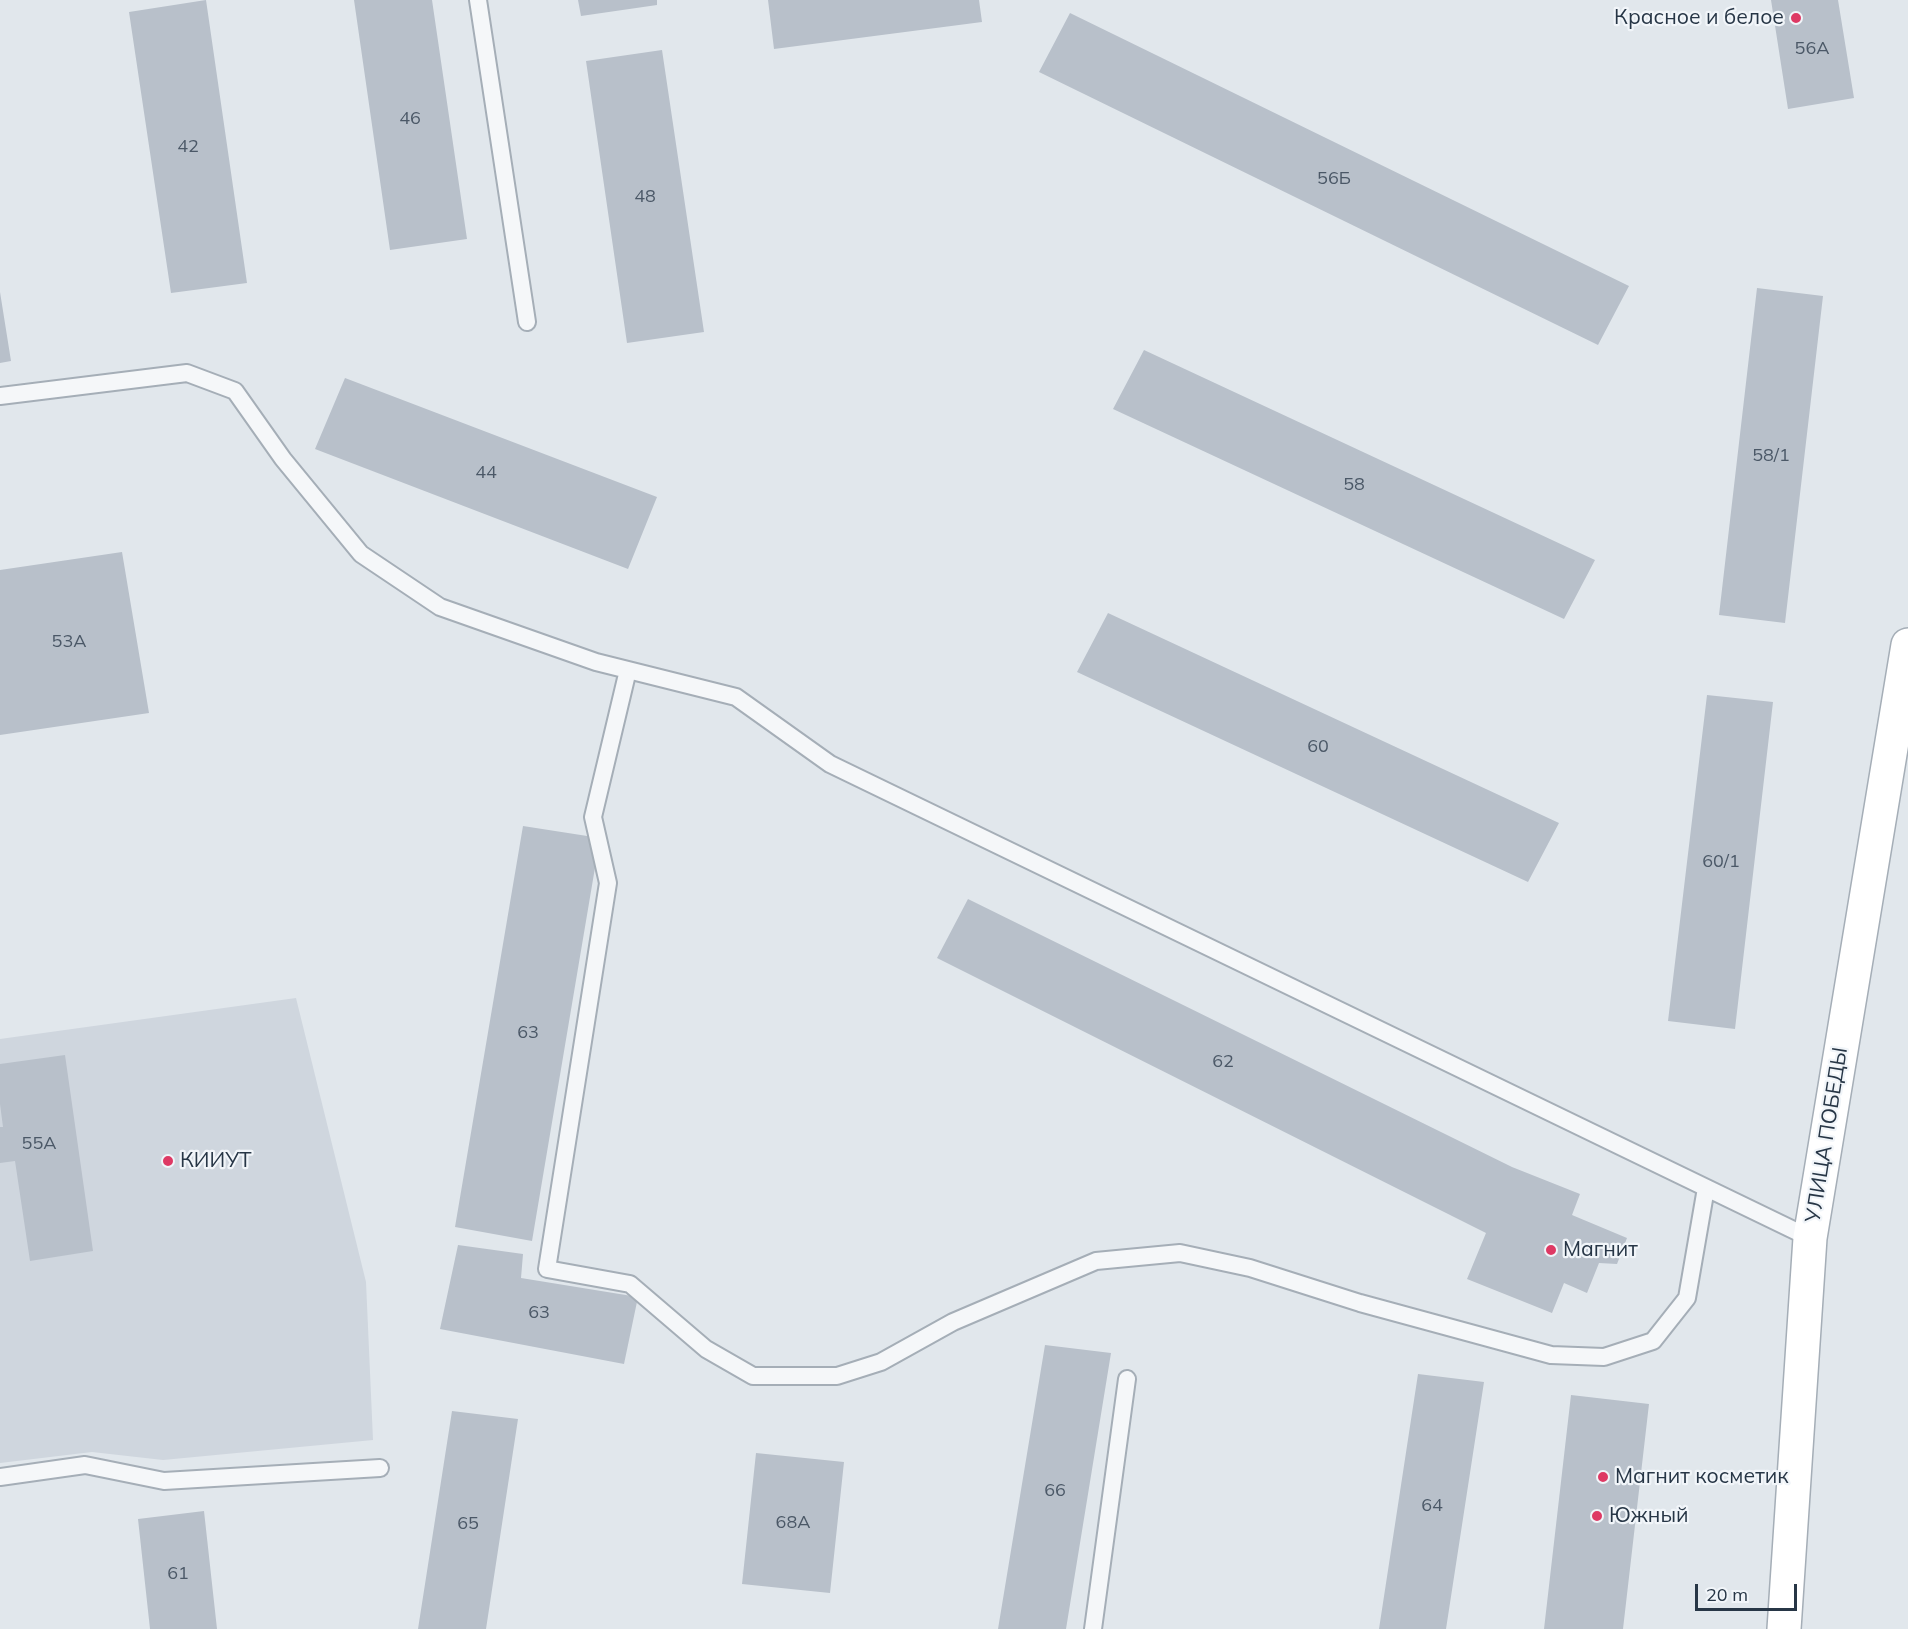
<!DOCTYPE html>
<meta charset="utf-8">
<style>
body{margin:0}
#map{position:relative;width:1908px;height:1629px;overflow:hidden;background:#e1e7ec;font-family:Mulish,sans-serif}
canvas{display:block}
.scale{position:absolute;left:1695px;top:1584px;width:102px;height:27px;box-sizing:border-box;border:3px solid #273646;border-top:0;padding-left:8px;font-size:18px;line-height:21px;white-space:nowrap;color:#273646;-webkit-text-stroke:4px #f1f5f9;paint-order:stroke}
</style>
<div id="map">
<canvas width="1908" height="1629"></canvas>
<div class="scale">20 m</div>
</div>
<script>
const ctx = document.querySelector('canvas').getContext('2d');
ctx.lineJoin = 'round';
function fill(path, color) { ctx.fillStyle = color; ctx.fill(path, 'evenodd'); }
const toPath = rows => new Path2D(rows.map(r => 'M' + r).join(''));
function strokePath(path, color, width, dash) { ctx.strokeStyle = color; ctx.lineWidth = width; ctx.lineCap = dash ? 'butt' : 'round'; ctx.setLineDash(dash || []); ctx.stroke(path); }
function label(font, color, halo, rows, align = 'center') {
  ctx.font = font + ' Mulish,sans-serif'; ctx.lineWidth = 4.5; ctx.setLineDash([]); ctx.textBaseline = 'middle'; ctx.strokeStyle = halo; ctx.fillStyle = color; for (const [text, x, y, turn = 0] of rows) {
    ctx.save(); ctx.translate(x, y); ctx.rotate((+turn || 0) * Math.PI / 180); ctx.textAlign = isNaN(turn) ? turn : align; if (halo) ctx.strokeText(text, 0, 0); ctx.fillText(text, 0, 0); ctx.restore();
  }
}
const built = toPath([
 [296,998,366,1282,373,1440,163,1460,92,1452,0,1463,0,1039]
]);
const building = toPath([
 [206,0,247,283,171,293,129,12],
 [354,0,432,0,467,239,390,250],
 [578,0,657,0,657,5,581,16],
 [768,0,979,0,982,22,774,49],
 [1771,0,1838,0,1854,98,1788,109],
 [1070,13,1629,286,1598,345,1039,72],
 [662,50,704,332,627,343,586,61],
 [1757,288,1823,296,1785,623,1719,615],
 [0,292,11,361,0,363],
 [1144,350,1595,560,1564,619,1113,409],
 [345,378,657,497,628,569,315,449],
 [122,552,149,713,0,735,0,570],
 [1108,613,1559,823,1528,882,1077,672],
 [1707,695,1773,702,1735,1029,1668,1021],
 [523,826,600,838,532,1241,455,1227],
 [968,899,1512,1167,1580,1194,1572,1215,1627,1238,1617,1264,1599,1263,1587,1293,1564,1283,1552,1313,1467,1279,1486,1233,937,958],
 [65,1055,93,1251,30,1261,15,1161,0,1163,0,1127,3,1127,0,1104,0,1064],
 [458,1245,523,1254,521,1278,638,1297,624,1364,440,1329],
 [1045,1345,1111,1353,1066,1629,998,1629],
 [1418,1374,1484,1382,1446,1629,1379,1629],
 [1571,1395,1649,1404,1623,1629,1544,1629],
 [452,1411,518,1419,486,1629,418,1629],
 [756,1453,844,1462,830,1593,742,1584],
 [204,1511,217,1629,150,1629,138,1519]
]);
const lane = toPath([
 [478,0,527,322],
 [0,396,187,373,235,391,283,459,361,554,440,607,596,662,736,697,830,764,1810,1238],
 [628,670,593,817,608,883,547,1269,630,1284,706,1349,753,1376,837,1376,881,1362,953,1322,1096,1261,1180,1253,1250,1268,1360,1303,1551,1355,1604,1357,1653,1341,1687,1298,1706,1188],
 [0,1477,85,1465,164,1481,380,1468],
 [1093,1629,1127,1379]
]);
const secondary = toPath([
 [1784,1629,1810,1238,1908,645]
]);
const markers = [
 [1796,18,6,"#de3964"],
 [168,1161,6,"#de3964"],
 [1551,1250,6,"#de3964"],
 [1603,1477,6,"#de3964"],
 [1597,1516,6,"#de3964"]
];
const numberNames = [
 ["56А",1812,49],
 ["46",410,119],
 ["42",188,147],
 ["56Б",1334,179],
 ["48",645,197],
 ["58/1",1771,456],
 ["44",486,473],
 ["58",1354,485],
 ["53А",69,642],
 ["60",1318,747],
 ["60/1",1721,862],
 ["63",528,1033],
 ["62",1223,1062],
 ["55А",39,1144],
 ["63",539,1313],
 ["66",1055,1491],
 ["64",1432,1506],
 ["68А",793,1523],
 ["65",468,1524],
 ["61",178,1574]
];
const poiNames = [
 ["Красное и белое",1784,18,"right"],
 ["КИИУТ",180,1161],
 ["Магнит",1563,1250],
 ["Магнит косметик",1615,1477],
 ["Южный",1609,1516]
];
const streetNames = [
 ["УЛИЦА ПОБЕДЫ",1827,1135,-81]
];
fill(built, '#cfd6de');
fill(building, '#b8c0ca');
strokePath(lane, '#a5aeb7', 20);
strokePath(secondary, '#a5aeb7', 36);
strokePath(lane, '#f5f7f9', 16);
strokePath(secondary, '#fff', 33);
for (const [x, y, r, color] of markers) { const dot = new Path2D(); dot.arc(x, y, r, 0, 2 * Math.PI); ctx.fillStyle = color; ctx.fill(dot); strokePath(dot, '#f1f5f9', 2); }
label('18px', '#4b5867', null, numberNames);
label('21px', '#273646', '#f1f5f9', poiNames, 'left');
label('21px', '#273646', '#f1f5f9', streetNames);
</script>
